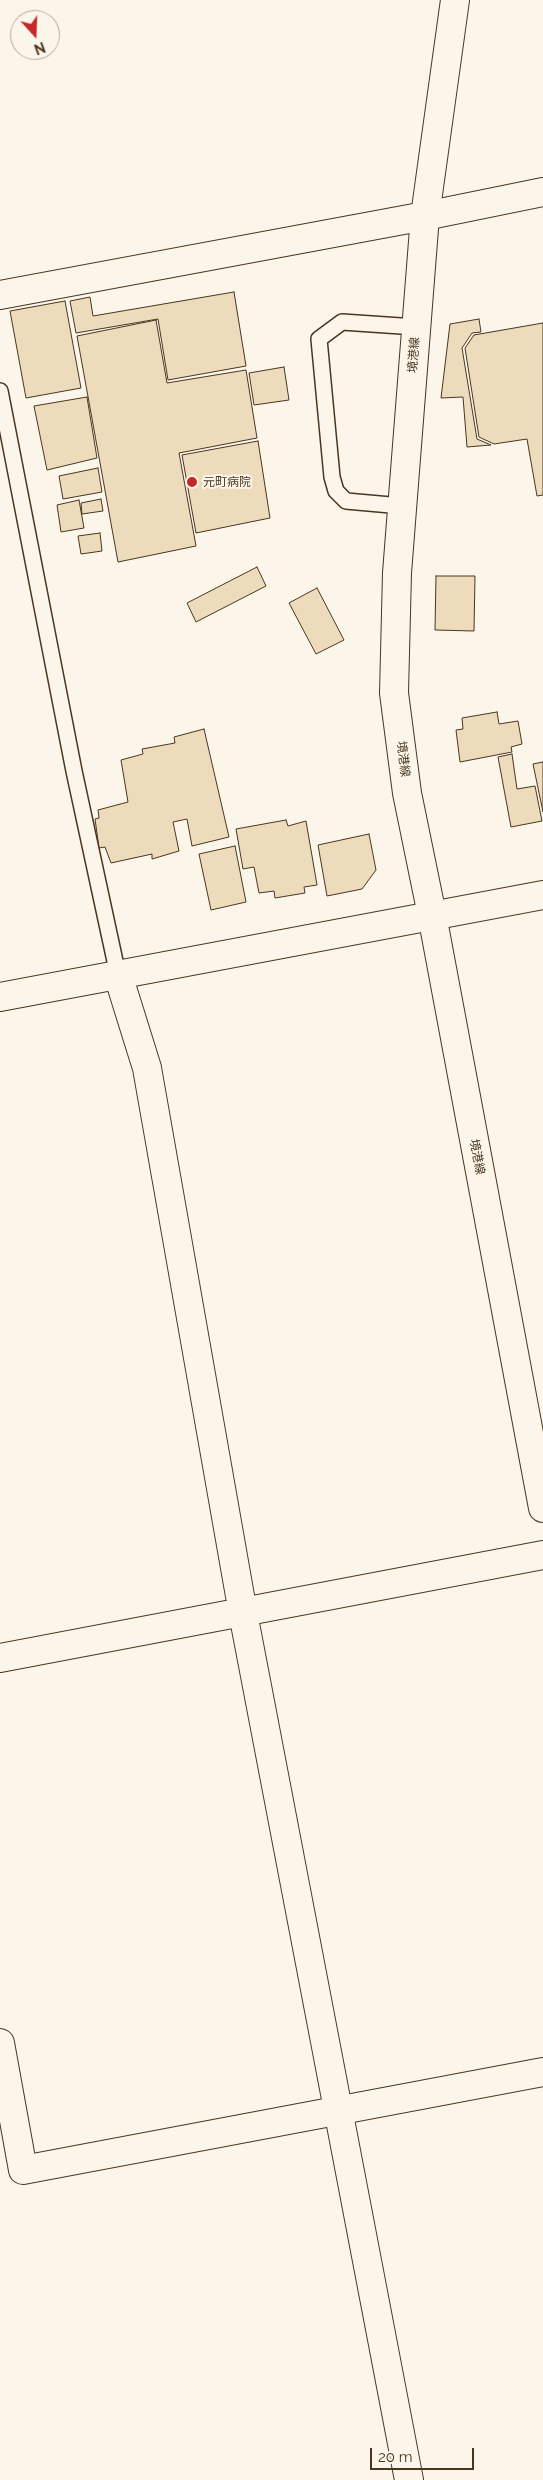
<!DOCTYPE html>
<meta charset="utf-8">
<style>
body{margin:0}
#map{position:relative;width:543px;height:2480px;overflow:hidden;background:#fbf6e9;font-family:Raleway,sans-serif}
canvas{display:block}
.north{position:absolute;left:10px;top:10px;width:50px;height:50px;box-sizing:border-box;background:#fbf6e9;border:1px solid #b4a999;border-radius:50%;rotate:160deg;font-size:14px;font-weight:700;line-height:20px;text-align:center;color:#4a3520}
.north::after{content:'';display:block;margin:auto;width:18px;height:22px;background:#c62828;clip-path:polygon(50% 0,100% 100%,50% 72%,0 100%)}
.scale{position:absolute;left:370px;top:2448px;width:104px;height:22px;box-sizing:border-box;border:2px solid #4a3520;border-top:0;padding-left:6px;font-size:15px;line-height:18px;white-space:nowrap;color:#4a3520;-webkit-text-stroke:4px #fbf6e9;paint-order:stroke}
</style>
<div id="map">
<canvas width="543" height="2480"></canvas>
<div class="north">N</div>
<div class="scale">20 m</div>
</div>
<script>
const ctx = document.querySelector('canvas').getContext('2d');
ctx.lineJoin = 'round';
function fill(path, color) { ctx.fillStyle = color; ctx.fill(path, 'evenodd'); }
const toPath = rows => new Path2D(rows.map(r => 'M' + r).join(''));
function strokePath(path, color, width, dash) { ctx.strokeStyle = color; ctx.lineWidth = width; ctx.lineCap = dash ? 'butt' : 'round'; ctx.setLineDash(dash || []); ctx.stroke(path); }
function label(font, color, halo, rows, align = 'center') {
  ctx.font = font + ' Raleway,"Noto Sans JP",sans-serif'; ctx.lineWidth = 4; ctx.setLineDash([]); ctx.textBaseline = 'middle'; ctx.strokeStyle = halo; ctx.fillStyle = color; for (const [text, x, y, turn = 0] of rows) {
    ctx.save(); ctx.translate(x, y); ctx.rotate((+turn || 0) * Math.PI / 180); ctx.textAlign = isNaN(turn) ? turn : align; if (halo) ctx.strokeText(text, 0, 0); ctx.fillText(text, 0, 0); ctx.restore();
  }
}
const building = toPath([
 [234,292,246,366,168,380,158,319,76,333,70,301,90,297,93,316,234,292],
 [65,301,81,388,26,398,10,311,65,301],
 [479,319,481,332,472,333,462,348,477,439,491,445,467,447,463,397,441,398,450,324,479,319],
 [156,320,167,383,246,370,257,438,179,453,196,546,118,562,77,336,156,320],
 [543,323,543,495,537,496,527,439,494,444,479,437,465,348,474,335,543,323],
 [284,367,289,400,254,405,249,373,284,367],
 [87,397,97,458,47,470,34,406,87,397],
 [258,441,270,518,196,533,182,455,258,441],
 [98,468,102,492,63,499,59,476,98,468],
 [101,499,103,511,82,514,81,503,101,499],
 [79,500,84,528,61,532,57,505,79,500],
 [100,533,102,551,81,554,78,536,100,533],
 [257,567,266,586,196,622,187,603,257,567],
 [436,576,475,576,474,631,435,630,436,576],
 [317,588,344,640,316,654,289,603,317,588],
 [497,712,499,724,518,721,522,744,511,747,512,752,460,762,456,730,463,729,462,718,497,712],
 [204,729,229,837,192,846,187,819,173,822,179,851,152,859,152,854,111,863,105,847,99,848,95,819,99,818,98,810,128,802,121,760,143,754,142,749,175,743,174,737,204,729],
 [512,754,517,789,535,786,542,821,511,827,498,757,512,754],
 [543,762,543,812,533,764,543,762],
 [286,820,288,826,306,821,317,885,304,887,305,893,275,898,274,891,259,893,254,867,243,869,236,829,286,820],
 [369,834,376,870,362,889,327,896,318,845,369,834],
 [235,846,246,902,211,910,199,854,235,846]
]);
const service = toPath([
 [0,391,74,771,118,975],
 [402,506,346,501,336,491,332,477,319,339,342,322,416,327]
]);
const minor = toPath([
 [0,295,425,216,543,192],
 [118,975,147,1068,243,1613,409,2480],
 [0,1658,543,1555],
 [0,2043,23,2170,543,2072]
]);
const tertiary = toPath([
 [0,997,543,895]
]);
const secondary = toPath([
 [455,0,425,216,397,573,394,693,407,793,432,915,543,1508]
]);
const markers = [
 [192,482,6,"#c62828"]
];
const streetNames = [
 ["境港線",414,355,-86],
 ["境港線",403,759,83],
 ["境港線",477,1157,79]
];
const poiNames = [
 ["元町病院",203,482]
];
fill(building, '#ecdcbc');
strokePath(building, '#4a3520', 1);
strokePath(service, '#4a3520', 18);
strokePath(minor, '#4a3520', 30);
strokePath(tertiary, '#4a3520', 30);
strokePath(secondary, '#4a3520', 30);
strokePath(service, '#fbf6e9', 15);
strokePath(minor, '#fbf6e9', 28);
strokePath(tertiary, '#fbf6e9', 28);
strokePath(secondary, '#fbf6e9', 28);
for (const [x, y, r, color] of markers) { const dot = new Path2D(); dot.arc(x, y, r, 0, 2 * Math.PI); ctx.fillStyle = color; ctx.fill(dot); strokePath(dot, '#fbf6e9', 2); }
label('12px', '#4a3520', '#fbf6e9', streetNames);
label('12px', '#4a3520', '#fbf6e9', poiNames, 'left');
</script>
